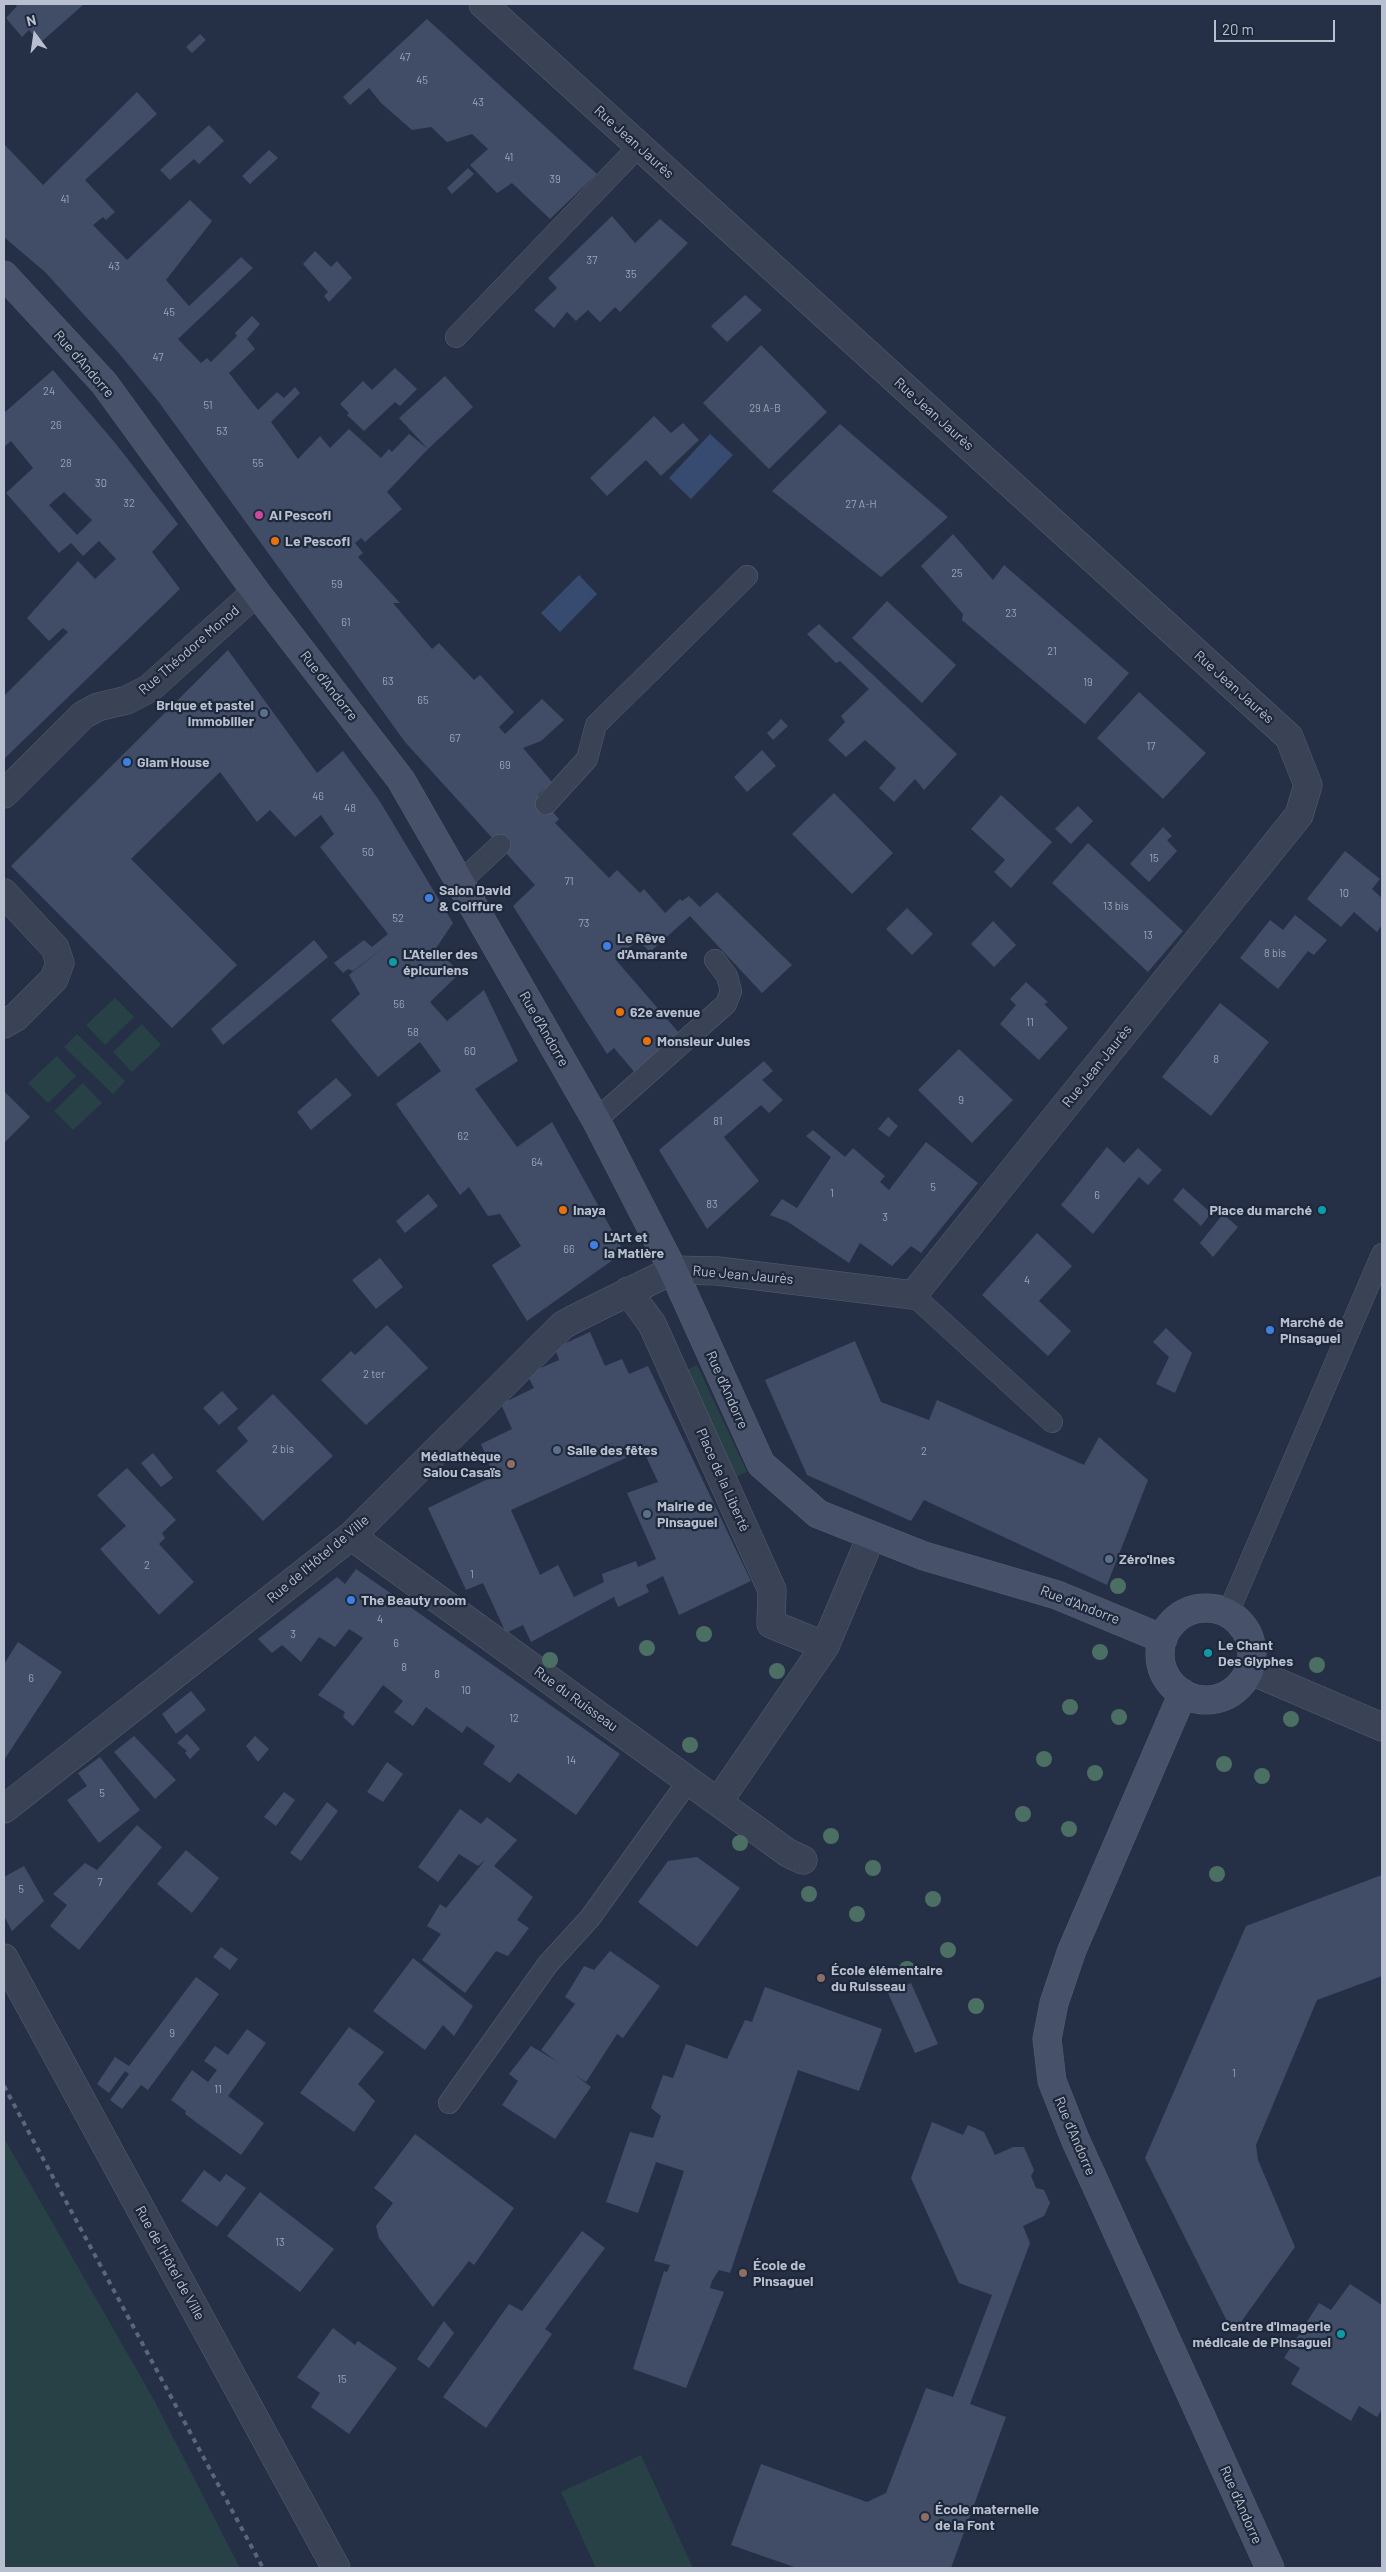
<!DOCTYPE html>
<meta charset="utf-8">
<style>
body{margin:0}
#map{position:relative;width:1386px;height:2572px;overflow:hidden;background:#253046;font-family:Barlow,sans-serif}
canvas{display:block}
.frame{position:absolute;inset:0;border:5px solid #b8bfcf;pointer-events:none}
.north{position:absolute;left:10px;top:10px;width:50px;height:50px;-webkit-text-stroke:4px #1e283b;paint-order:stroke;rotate:346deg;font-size:14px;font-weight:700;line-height:20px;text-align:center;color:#b8bfcf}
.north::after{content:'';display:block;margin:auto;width:18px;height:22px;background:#b8bfcf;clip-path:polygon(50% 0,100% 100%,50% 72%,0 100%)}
.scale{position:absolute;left:1214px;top:20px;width:121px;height:22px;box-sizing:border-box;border:2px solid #b8bfcf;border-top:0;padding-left:6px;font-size:15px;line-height:18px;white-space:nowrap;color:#b8bfcf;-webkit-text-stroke:4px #1e283b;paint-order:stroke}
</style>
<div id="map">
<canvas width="1386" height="2572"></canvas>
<div class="frame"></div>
<div class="north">N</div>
<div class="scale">20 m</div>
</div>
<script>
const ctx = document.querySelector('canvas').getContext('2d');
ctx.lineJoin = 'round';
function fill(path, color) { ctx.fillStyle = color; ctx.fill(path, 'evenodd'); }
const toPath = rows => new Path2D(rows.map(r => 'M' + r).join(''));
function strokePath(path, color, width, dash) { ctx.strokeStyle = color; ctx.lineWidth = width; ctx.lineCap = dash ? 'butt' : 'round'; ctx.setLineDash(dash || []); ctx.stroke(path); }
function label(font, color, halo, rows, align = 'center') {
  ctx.font = font + ' Barlow,sans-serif'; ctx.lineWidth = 4.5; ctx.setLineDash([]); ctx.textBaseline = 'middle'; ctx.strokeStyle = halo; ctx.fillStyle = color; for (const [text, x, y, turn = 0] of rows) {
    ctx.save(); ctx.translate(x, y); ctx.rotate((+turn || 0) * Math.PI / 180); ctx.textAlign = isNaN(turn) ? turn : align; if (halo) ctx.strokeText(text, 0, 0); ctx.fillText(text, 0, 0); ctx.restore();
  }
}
const green = toPath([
 [115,998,134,1017,105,1045,86,1025],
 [142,1024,161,1045,132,1072,113,1052],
 [77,1034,125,1081,113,1094,64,1047],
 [57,1056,76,1076,48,1103,28,1083],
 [83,1083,102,1103,73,1130,54,1111],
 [697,1365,747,1472,731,1479,681,1373],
 [4,2138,154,2400,240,2568,4,2568],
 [641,2455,693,2568,596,2568,561,2492]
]);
const water = toPath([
 [710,434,733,455,691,499,669,478],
 [579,575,597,594,560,632,541,613]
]);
const building = toPath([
 [15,4,81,4,83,5,40,43,29,30,22,37,6,18,17,6],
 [427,19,597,174,550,219,512,183,497,193,470,165,488,149,472,134,447,142,431,127,412,130,381,103,369,88,350,105,343,97],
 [200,34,206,40,192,53,186,47],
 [137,92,157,114,85,180,115,212,106,220,103,217,93,225,127,260,190,200,212,221,166,280,189,306,241,257,253,268,178,339,201,363,207,358,211,362,237,336,235,333,252,316,260,324,247,339,255,349,229,373,258,410,277,392,284,398,295,387,300,393,271,422,298,459,320,436,330,448,349,429,381,458,389,449,392,452,409,434,428,449,387,492,402,509,365,542,361,538,355,543,363,553,358,557,400,603,393,603,432,649,439,643,474,680,480,675,514,712,499,727,505,734,542,699,564,720,541,741,523,748,552,782,538,795,559,819,555,823,609,878,617,870,640,893,644,889,665,913,680,899,682,901,689,896,700,907,717,892,792,965,762,993,690,916,650,952,638,940,615,959,680,1034,636,1074,614,1048,607,1054,513,906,535,885,405,742,158,401,117,351,45,272,4,237,4,144,43,185],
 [209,125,224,141,199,164,194,159,170,180,160,170],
 [269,150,278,158,250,184,242,176],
 [468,168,474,174,452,194,447,188],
 [612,216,635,243,660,219,688,243,620,312,615,307,600,322,588,310,576,321,567,312,554,328,534,310,557,288,548,278],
 [315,251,331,267,337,261,352,278,329,302,324,296,328,292,303,264],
 [745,295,762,310,727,342,711,326],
 [761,345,827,412,769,469,703,403],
 [395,368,417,389,400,406,395,402,364,431,347,415,349,413,340,404,363,381,372,390],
 [53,370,116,444,178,524,152,552,180,589,4,759,4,696,68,632,63,628,49,641,27,618,78,561,95,579,116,559,99,541,83,556,71,543,59,553,6,493,33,468,11,441,4,447,4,413],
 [64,492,92,520,77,535,49,505],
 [445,376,473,407,428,449,399,418],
 [654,416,671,433,683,423,699,440,661,476,646,460,607,496,590,478],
 [840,424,948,517,881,577,772,491],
 [953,534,993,580,1004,565,1129,673,1085,724,962,620,963,614,921,566],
 [887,601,956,665,922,703,852,638],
 [819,624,957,754,924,790,915,779,894,802,879,788,896,768,865,740,846,757,828,740,845,722,841,716,869,689,840,661,836,663,807,634],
 [228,650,317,773,343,751,379,800,453,923,436,948,460,973,430,1002,447,1021,484,990,518,1061,475,1089,517,1147,552,1122,624,1252,527,1321,492,1265,521,1246,500,1214,488,1216,469,1187,460,1195,396,1104,441,1071,420,1042,378,1077,331,1020,360,994,349,975,389,943,353,971,348,969,343,973,334,963,364,940,372,947,388,934,320,847,334,834,321,815,295,837,270,810,257,822,220,772,131,859,237,965,172,1028,11,866],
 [1139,692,1206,753,1163,799,1097,738],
 [781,719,788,726,773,740,767,733],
 [762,750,776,766,747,792,734,777],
 [834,793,893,853,852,894,792,834],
 [1001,795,1052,842,1011,888,994,872,1005,860,971,829],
 [1078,806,1093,821,1071,844,1055,829],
 [1163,827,1172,836,1167,840,1177,851,1149,882,1130,864],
 [1088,843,1183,931,1148,972,1052,883],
 [1345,851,1380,879,1372,889,1382,898,1382,925,1377,932,1354,912,1341,927,1307,899],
 [907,908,933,934,912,955,886,929],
 [1295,915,1327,940,1314,955,1308,951,1278,989,1240,958,1270,920,1283,930],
 [993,921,1016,945,994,967,971,944],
 [314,940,328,957,223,1045,211,1029],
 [1026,982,1048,1002,1044,1004,1068,1028,1039,1060,1000,1024,1016,1005,1010,999],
 [1220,1003,1269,1042,1211,1116,1162,1077],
 [959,1049,1013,1100,972,1143,918,1090],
 [764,1061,773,1071,762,1080,783,1100,769,1113,761,1105,724,1137,759,1181,707,1229,659,1150],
 [336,1078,352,1095,311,1130,297,1112],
 [4,1091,30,1117,4,1143],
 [888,1117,898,1126,889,1137,878,1129],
 [813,1130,845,1157,853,1148,885,1176,880,1182,889,1190,926,1142,978,1183,921,1253,911,1246,892,1266,860,1243,849,1263,788,1222,770,1215,782,1199,797,1208,831,1157,806,1136],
 [1107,1147,1124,1163,1138,1148,1162,1170,1148,1185,1139,1177,1093,1234,1061,1205],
 [1183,1188,1211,1213,1201,1226,1173,1200],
 [428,1194,438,1206,405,1233,396,1221],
 [1223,1214,1238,1227,1213,1257,1200,1243],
 [1037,1233,1072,1266,1039,1301,1071,1331,1048,1356,982,1295],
 [380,1258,403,1287,376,1309,352,1280],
 [387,1325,428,1368,366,1425,321,1380,351,1351,355,1355],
 [1166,1328,1192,1353,1175,1393,1156,1384,1169,1357,1153,1342],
 [590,1332,605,1366,622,1359,629,1374,648,1366,751,1581,679,1615,663,1576,646,1585,649,1592,618,1607,614,1597,531,1642,523,1625,506,1633,483,1583,466,1590,428,1508,494,1476,481,1444,512,1429,501,1404,534,1388,527,1374,559,1360,555,1348],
 [643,1450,658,1482,627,1493,656,1559,638,1567,636,1561,602,1574,604,1582,574,1597,558,1565,540,1575,511,1510],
 [855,1341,881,1402,929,1420,937,1400,1084,1465,1099,1437,1148,1480,1107,1585,924,1500,911,1521,807,1475,765,1380],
 [222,1391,238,1409,219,1425,203,1408],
 [273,1394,333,1456,263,1521,216,1471,248,1441,237,1428],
 [153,1453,173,1478,161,1487,141,1463],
 [127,1468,176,1520,162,1533,165,1538,159,1544,194,1582,159,1615,100,1549,126,1526,97,1495],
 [356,1569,620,1754,576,1815,518,1773,510,1783,483,1764,495,1746,467,1726,462,1733,426,1707,413,1726,394,1712,403,1701,383,1685,353,1726,343,1717,345,1712,318,1695,363,1638,349,1629,335,1647,319,1637,301,1662,282,1645,272,1653,258,1639,337,1577,345,1584],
 [18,1642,62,1672,4,1760,4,1664],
 [191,1691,206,1710,176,1734,162,1714],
 [187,1734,200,1749,190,1759,185,1753,187,1751,177,1743],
 [134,1736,176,1780,155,1799,114,1752],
 [255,1736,269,1749,258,1762,246,1746],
 [100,1757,140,1810,99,1843,67,1800,87,1786,78,1773],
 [387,1762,403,1774,383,1802,367,1792],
 [284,1792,295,1800,276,1826,264,1817],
 [327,1802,338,1811,301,1861,290,1853],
 [460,1809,481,1824,487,1817,517,1840,494,1866,533,1897,517,1920,529,1928,508,1956,496,1951,465,1993,422,1960,441,1934,427,1926,440,1904,446,1908,485,1860,478,1866,459,1854,438,1882,418,1867],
 [137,1825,162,1847,79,1950,50,1926,67,1905,53,1894,85,1863,97,1870],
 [186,1850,219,1878,192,1913,157,1884],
 [697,1857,740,1888,697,1947,638,1902,668,1861],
 [24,1866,44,1901,12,1931,4,1916,4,1877],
 [1382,1875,1382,1976,1317,2000,1256,2145,1258,2160,1295,2247,1233,2333,1145,2158,1246,1926],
 [221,1947,238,1959,230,1970,213,1957],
 [610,1951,660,1986,623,2038,617,2034,586,2082,574,2074,591,2087,555,2139,502,2105,518,2081,509,2074,531,2046,558,2062,541,2050,575,2004,565,1997,584,1966,594,1970],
 [413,1958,473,2006,454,2036,443,2025,425,2050,373,2011],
 [196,1977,219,1994,148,2090,141,2085,122,2109,110,2100,129,2074,125,2071,109,2093,97,2084,115,2057,129,2066],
 [911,1983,938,2044,915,2053,888,1993],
 [765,1987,882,2029,859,2091,798,2070,730,2273,719,2270,712,2281,710,2288,724,2292,686,2388,633,2369,664,2271,667,2272,670,2265,654,2261,684,2171,656,2162,638,2213,606,2202,630,2132,653,2138,661,2116,651,2108,663,2075,673,2078,686,2044,727,2059,745,2020,752,2022],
 [349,2027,384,2052,358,2084,375,2101,354,2132,300,2093],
 [247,2029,266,2043,228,2096,264,2123,241,2155,185,2114,186,2111,171,2100,192,2070,208,2082,217,2070,204,2061,215,2046,228,2055],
 [932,2122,963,2135,968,2125,984,2132,995,2155,1013,2147,1024,2147,1034,2170,1031,2176,1036,2188,1044,2190,1050,2203,1044,2216,1023,2226,1030,2243,970,2404,1006,2417,951,2568,797,2568,731,2545,761,2464,867,2502,886,2493,926,2388,953,2397,992,2295,959,2283,911,2178],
 [415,2134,514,2208,474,2265,469,2261,433,2307,379,2238,376,2226,393,2203,374,2188],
 [204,2170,220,2182,226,2174,246,2188,217,2227,181,2201],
 [260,2192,334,2249,300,2292,227,2236],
 [582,2231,605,2248,545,2329,552,2334,486,2428,443,2397,509,2304,522,2311],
 [1350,2284,1382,2305,1382,2409,1377,2417,1359,2406,1351,2421,1291,2384,1300,2368,1284,2358,1319,2303,1331,2310],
 [444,2321,454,2333,429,2368,417,2359],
 [333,2328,355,2345,358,2341,397,2368,349,2434,311,2407,320,2393,297,2377]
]);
const lane = toPath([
 [456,337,639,146],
 [546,804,587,759,596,725,747,576],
 [460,882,500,845],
 [596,1120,726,1004,731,991,727,976,715,960],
 [913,1295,1052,1422],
 [1228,1613,1382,1254],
 [449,2103,548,1964,590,1918,689,1780]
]);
const street = toPath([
 [4,794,83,715,98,707,127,700,150,688,256,592],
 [4,893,55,948,60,963,54,979,16,1017,4,1024],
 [628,1291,652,1324,772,1590,771,1624,825,1646,871,1537],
 [351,1536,788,1853,803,1860],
 [1249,1670,1382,1727],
 [718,1802,825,1646],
 [4,1809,351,1536,563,1325,574,1319,673,1270,718,1271,913,1295,1299,815,1308,785,1289,737,483,4],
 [4,1958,336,2568]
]);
const secondary = toPath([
 [4,275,104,383,256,592,401,780,596,1120,673,1270,761,1464,818,1514,924,1556,1057,1595,1163,1639],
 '1160 1654a46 46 0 1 1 92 0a46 46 0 1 1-92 0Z',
 [1183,1693,1072,1950,1054,2003,1047,2039,1052,2081,1075,2139,1270,2568]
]);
const rail = toPath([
 [4,2086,263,2568]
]);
const trees = [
 [1118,1586],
 [704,1634],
 [647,1648],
 [1100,1652],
 [550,1660],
 [1317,1665],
 [777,1671],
 [1070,1707],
 [1119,1717],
 [1291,1719],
 [690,1745],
 [1044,1759],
 [1224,1764],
 [1095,1773],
 [1262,1776],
 [1023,1814],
 [1069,1829],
 [831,1836],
 [740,1843],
 [873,1868],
 [1217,1874],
 [809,1894],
 [933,1899],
 [857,1914],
 [948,1950],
 [907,1969],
 [976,2006]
];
const markers = [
 [259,515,5,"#d1479c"],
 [275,541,5,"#e8710a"],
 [264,713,5,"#5c6f8a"],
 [127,762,5,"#3f7fe0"],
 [429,898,5,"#3f7fe0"],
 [607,946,5,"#3f7fe0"],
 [393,962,5,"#0f9aa8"],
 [620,1012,5,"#e8710a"],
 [647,1041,5,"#e8710a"],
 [563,1210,5,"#e8710a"],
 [1322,1210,5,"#0f9aa8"],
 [594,1245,5,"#3f7fe0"],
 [1270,1330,5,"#3f7fe0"],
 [557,1450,5,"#5c6f8a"],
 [511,1464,5,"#8d6e63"],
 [647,1514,5,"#5c6f8a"],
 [1109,1559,5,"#5c6f8a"],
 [351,1600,5,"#3f7fe0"],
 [1208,1653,5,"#0f9aa8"],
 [821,1978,5,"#8d6e63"],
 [743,2273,5,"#8d6e63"],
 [1341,2334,5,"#0f9aa8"],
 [925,2517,5,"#8d6e63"]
];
const numberNames = [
 ["47",405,57],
 ["45",422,80],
 ["43",478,102],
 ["41",509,157],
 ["39",555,179],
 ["41",65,199],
 ["37",592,260],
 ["43",114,266],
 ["35",631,274],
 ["45",169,312],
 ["47",158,357],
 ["24",49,391],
 ["51",208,405],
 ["29 A-B",765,408],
 ["26",56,425],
 ["53",222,431],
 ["28",66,463],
 ["55",258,463],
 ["30",101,483],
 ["32",129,503],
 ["27 A-H",861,504],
 ["25",957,573],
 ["59",337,584],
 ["23",1011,613],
 ["61",346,622],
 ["21",1052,651],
 ["63",388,681],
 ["19",1088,682],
 ["65",423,700],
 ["67",455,738],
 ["17",1151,746],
 ["69",505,765],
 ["46",318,796],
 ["48",350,808],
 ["50",368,852],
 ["15",1154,858],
 ["71",569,881],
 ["10",1344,893],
 ["13 bis",1116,906],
 ["52",398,918],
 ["73",584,923],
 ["13",1148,935],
 ["8 bis",1275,953],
 ["56",399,1004],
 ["11",1030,1022],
 ["58",413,1032],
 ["60",470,1051],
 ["8",1216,1059],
 ["9",961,1100],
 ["81",718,1121],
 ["62",463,1136],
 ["64",537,1162],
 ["5",933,1187],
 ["1",832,1193],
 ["6",1097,1195],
 ["83",712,1204],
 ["3",885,1217],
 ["66",569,1249],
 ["4",1027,1280],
 ["2 ter",374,1374],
 ["2 bis",283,1449],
 ["2",924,1451],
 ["2",147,1565],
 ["1",472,1574],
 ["4",380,1619],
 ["3",293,1634],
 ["6",396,1643],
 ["8",404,1667],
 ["8",437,1674],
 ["6",31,1678],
 ["10",466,1690],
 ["12",514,1718],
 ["14",571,1760],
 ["5",102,1793],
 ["7",100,1882],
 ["5",21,1889],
 ["9",172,2033],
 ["1",1234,2073],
 ["11",218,2089],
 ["13",280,2242],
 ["15",342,2379]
];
const streetNames = [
 ["Rue Jean Jaurès",634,142,42],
 ["Rue d'Andorre",84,364,49],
 ["Rue Jean Jaurès",934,414,42],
 ["Rue Théodore Monod",189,650,-41],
 ["Rue d'Andorre",329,686,52],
 ["Rue Jean Jaurès",1234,687,42],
 ["Rue d'Andorre",544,1029,60],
 ["Rue Jean Jaurès",1097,1066,-51],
 ["Rue Jean Jaurès",743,1275,5],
 ["Rue d'Andorre",727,1390,66],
 ["Place de la Liberté",723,1480,66],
 ["Rue de l'Hôtel de Ville",318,1559,-40],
 ["Rue d'Andorre",1080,1605,21],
 ["Rue du Ruisseau",576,1699,36],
 ["Rue d'Andorre",1075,2136,67],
 ["Rue de l'Hôtel de Ville",170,2263,61],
 ["Rue d'Andorre",1241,2505,66]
];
const poiNames = [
 ["Al Pescofi",269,515],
 ["Le Pescofi",285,541],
 ["Brique et pastel",254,705,"right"],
 ["immobilier",254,721,"right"],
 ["Glam House",137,762],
 ["Salon David",439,890],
 ["& Coiffure",439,906],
 ["Le Rêve",617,938],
 ["d'Amarante",617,954],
 ["L'Atelier des",403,954],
 ["épicuriens",403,970],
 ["62e avenue",630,1012],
 ["Monsieur Jules",657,1041],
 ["Inaya",573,1210],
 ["Place du marché",1312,1210,"right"],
 ["L'Art et",604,1237],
 ["la Matière",604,1253],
 ["Marché de",1280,1322],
 ["Pinsaguel",1280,1338],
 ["Salle des fêtes",567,1450],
 ["Médiathèque",501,1456,"right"],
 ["Salou Casaïs",501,1472,"right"],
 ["Mairie de",657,1506],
 ["Pinsaguel",657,1522],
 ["Zéro'ines",1119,1559],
 ["The Beauty room",361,1600],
 ["Le Chant",1218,1645],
 ["Des Glyphes",1218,1661],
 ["École élémentaire",831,1970],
 ["du Ruisseau",831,1986],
 ["École de",753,2265],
 ["Pinsaguel",753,2281],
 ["Centre d'imagerie",1331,2326,"right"],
 ["médicale de Pinsaguel",1331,2342,"right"],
 ["École maternelle",935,2509],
 ["de la Font",935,2525]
];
fill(green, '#274147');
fill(water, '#374a6f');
fill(building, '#414d67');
strokePath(lane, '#555e70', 22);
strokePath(street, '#555e70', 29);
strokePath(secondary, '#555e70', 29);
strokePath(lane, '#3a4355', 21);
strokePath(street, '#3a4355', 28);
strokePath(secondary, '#475169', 28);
strokePath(rail, '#5b667d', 4, [5, 5]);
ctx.fillStyle = '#4c6f64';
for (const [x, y] of trees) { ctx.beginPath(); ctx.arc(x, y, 8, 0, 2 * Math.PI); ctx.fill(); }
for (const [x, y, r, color] of markers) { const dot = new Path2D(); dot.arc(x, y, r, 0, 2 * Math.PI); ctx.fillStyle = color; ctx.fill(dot); strokePath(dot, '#1e283b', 2); }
label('11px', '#9aa2b5', null, numberNames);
label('14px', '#b8bfcf', '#1e283b', streetNames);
label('bold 14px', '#b8bfcf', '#1e283b', poiNames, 'left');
</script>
